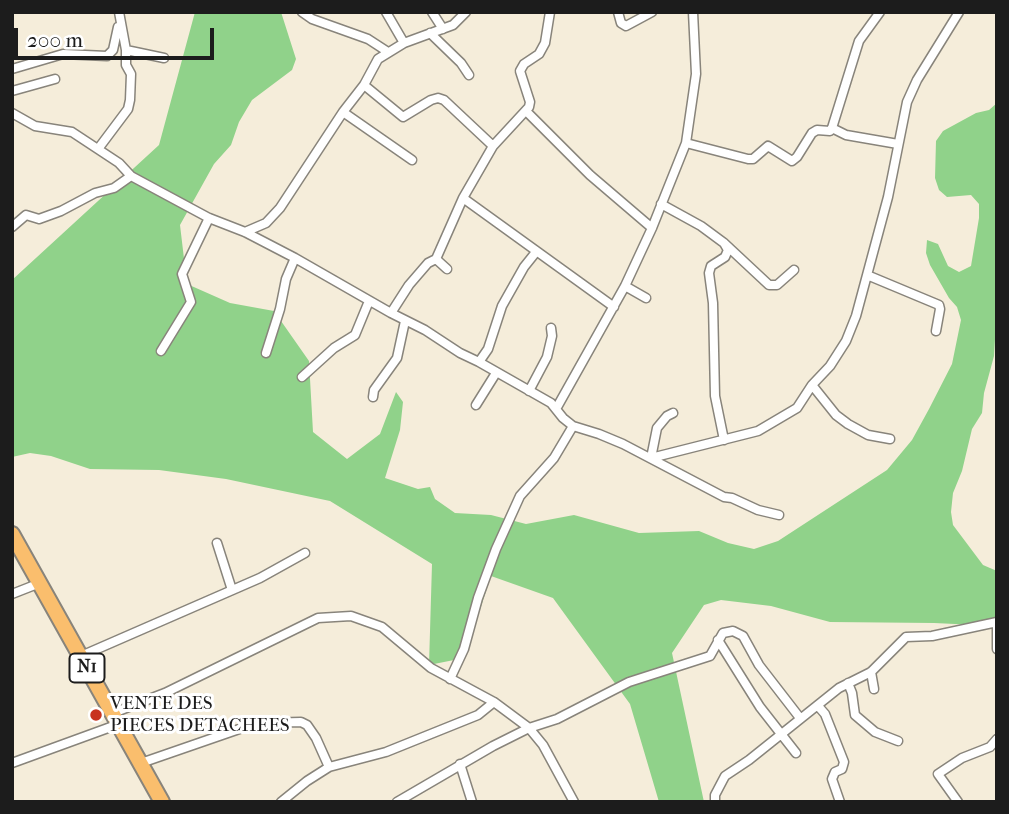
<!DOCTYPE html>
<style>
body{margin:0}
#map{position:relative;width:1009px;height:814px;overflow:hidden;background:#f5edda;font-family:"IM FELL French Canon",serif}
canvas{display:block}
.frame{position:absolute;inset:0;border:14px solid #1c1c1c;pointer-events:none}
.scale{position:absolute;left:14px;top:28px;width:200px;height:32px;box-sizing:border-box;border:4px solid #1c1c1c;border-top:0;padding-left:9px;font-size:21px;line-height:24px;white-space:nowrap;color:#1c1c1c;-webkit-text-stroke:5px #fff;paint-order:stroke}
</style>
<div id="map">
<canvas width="1009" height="814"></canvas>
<div class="frame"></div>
<div class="scale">200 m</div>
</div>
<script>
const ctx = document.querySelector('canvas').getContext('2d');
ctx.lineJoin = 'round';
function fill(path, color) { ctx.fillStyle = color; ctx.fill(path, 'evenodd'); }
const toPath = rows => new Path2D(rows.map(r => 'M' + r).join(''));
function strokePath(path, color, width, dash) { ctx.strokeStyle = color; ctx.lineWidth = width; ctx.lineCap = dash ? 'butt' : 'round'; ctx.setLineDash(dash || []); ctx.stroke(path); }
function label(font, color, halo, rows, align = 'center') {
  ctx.font = font + ' "IM FELL French Canon",serif'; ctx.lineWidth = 6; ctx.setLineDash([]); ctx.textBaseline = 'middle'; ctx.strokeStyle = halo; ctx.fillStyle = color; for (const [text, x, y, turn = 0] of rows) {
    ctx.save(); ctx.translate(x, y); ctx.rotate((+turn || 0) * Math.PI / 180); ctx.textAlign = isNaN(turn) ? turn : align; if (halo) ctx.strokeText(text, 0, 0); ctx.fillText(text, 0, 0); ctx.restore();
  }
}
const green = toPath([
 [195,12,281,12,296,59,292,70,252,100,239,122,231,145,214,164,180,225,187,284,230,303,274,311,309,361,313,432,347,459,380,434,396,392,403,402,400,430,385,478,418,489,430,487,435,499,455,513,491,515,526,524,574,515,639,533,699,531,728,543,754,549,778,541,887,470,912,440,929,409,952,364,961,320,957,307,949,298,930,265,926,253,927,240,938,244,948,266,959,272,971,266,979,218,979,204,971,195,947,197,939,190,935,178,936,141,943,131,976,113,989,110,997,103,997,306,994,356,984,393,982,413,972,429,962,471,953,493,951,512,953,525,983,565,997,571,997,626,934,623,830,622,771,606,721,600,704,605,672,653,704,802,659,802,630,704,553,598,491,576,464,658,429,665,432,564,330,501,226,479,159,470,90,469,51,456,30,453,12,457,12,280,159,145]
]);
const street = toPath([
 [302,12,312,19,368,39,388,52],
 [386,12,404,43],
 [432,12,443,29],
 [618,12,621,23,626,26,652,12],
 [430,33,461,63,469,75],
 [126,50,164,58],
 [12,69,63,54,107,56,113,50,118,27],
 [364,85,403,117,431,100,438,98,444,100,493,146],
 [12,91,55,79],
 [526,111,590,175,652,228],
 [343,112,412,160],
 [12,113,35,126,72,132,119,163,131,176,209,218,245,232,295,258,391,313,425,330,460,353,479,362,551,403,563,418,573,426,599,434,623,444,724,497,732,498,758,510,779,515],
 [832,128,859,41,880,12],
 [686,143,748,159,753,159,768,146,792,161,797,157,812,133,817,130,830,131,832,128,846,135,898,144],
 [98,149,128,109,130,100,131,74,126,65,126,50,119,12],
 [463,198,614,307],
 [661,204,701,226,724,243,769,285,777,285,794,270],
 [12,227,26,215,39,219,61,211,95,193,114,188,131,176],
 [245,232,266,223,280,208,343,112,364,85,378,59,404,43,453,25,466,12],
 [436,259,447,269],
 [867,275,939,305,940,309,936,331],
 [625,286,646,298],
 [391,313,409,285,428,263,436,259,463,198,493,146,529,107,530,102,520,71,524,64,539,54,545,43,550,12],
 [161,351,191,302,182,274,209,218],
 [266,353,280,309,286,279,295,258],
 [479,362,488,349,502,306,524,267,536,252],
 [302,377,334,348,355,335,369,301],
 [812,385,836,415,848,424,868,435,890,439],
 [529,391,547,357,552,336,551,328],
 [373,397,374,390,397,358,405,321],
 [476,405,496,373],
 [556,409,625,286,652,228,686,143,696,74,693,12],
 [724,440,715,396,713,303,709,273,711,266,725,257,728,250,724,243],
 [651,458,758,431,797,408,812,385,830,366,846,341,856,316,888,197,907,102,917,80,959,12],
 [651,458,657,428,667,416,673,413],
 [217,543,232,590],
 [12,594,40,583],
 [997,627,997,649],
 [718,640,760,707,796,753],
 [81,656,260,578,305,553],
 [871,672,874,689],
 [450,679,464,649,478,598,496,549,520,496,554,458,573,426],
 [848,683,852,693,855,715,875,732,898,741],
 [818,706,825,714,844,762,842,769,835,772,832,779,840,802],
 [113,713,165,693,318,618,351,616,382,627,431,668,494,702,529,728,543,745,574,802],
 [12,763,119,724],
 [141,763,248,726,260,723,301,722,307,725,316,738,329,767],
 [460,764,472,802],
 [281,802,307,781,329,767,386,752,478,715,494,702],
 [397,802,493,746,529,728,557,719,629,682,710,656,723,633,733,631,743,636,759,665,800,718],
 [715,802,715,795,725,776,749,760,839,688,871,672,906,637,932,636,997,622],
 [958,802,938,774,962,758,990,747,997,739]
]);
const highway = toPath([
 [12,534,162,802]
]);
const markers = [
 [96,715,7,"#c8321e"]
];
const shields = [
 [87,668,35]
];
const shieldNames = [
 ["N1",87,668]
];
const poiNames = [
 ["VENTE DES",110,704],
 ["PIECES DETACHEES",110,726]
];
fill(green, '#90d28a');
strokePath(street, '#88847b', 11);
strokePath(highway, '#88847b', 18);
strokePath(street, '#fff', 8);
strokePath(highway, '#fabe6d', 14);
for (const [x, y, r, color] of markers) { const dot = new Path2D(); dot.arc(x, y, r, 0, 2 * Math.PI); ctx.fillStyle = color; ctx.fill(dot); strokePath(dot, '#fff', 2.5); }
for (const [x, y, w] of shields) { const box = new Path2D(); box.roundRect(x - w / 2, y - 14.5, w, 29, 5); ctx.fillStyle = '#fff'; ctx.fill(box); strokePath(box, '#1c1c1c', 2); }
label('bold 18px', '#1c1c1c', null, shieldNames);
label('19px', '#1c1c1c', '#fff', poiNames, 'left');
</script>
